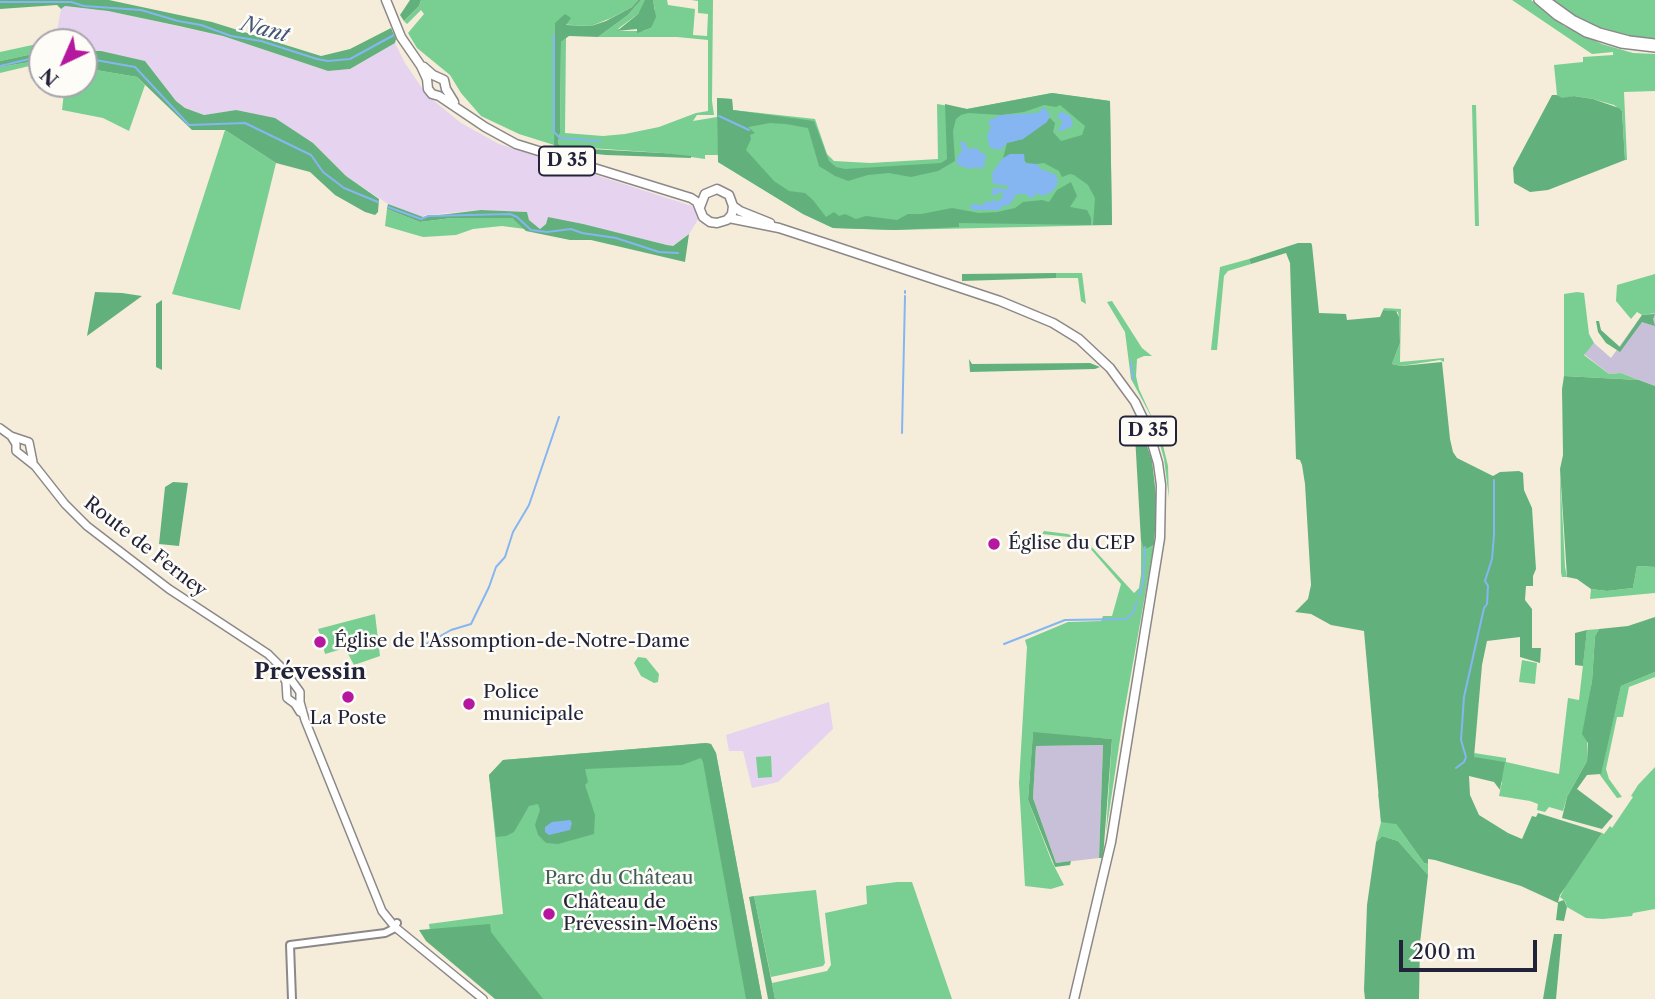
<!DOCTYPE html>
<meta charset="utf-8">
<style>
body{margin:0}
#map{position:relative;width:1655px;height:999px;overflow:hidden;background:#f5edda;font-family:"Libre Caslon Text",serif}
canvas{display:block}
.north{position:absolute;left:28px;top:28px;width:70px;height:70px;box-sizing:border-box;background:#fdfcf7;border:2px solid #a5a5ac;border-radius:50%;rotate:224deg;font-size:19px;font-weight:700;line-height:28px;text-align:center;color:#22223b}
.north::after{content:'';display:block;margin:auto;width:24px;height:32px;background:#b5179e;clip-path:polygon(50% 0,100% 100%,50% 72%,0 100%)}
.scale{position:absolute;left:1399px;top:940px;width:138px;height:32px;box-sizing:border-box;border:4px solid #22223b;border-top:0;padding-left:9px;font-size:21px;line-height:24px;white-space:nowrap;color:#22223b;-webkit-text-stroke:5px #fdfcf7;paint-order:stroke}
</style>
<div id="map">
<canvas width="1655" height="999"></canvas>
<div class="north">N</div>
<div class="scale">200 m</div>
</div>
<script>
const ctx = document.querySelector('canvas').getContext('2d');
ctx.lineJoin = 'round';
function fill(path, color) { ctx.fillStyle = color; ctx.fill(path, 'evenodd'); }
const toPath = rows => new Path2D(rows.map(r => 'M' + r).join(''));
function strokePath(path, color, width, dash) { ctx.strokeStyle = color; ctx.lineWidth = width; ctx.lineCap = dash ? 'butt' : 'round'; ctx.setLineDash(dash || []); ctx.stroke(path); }
function label(font, color, halo, rows, align = 'center') {
  ctx.font = font + ' "Libre Caslon Text",serif'; ctx.lineWidth = 5; ctx.setLineDash([]); ctx.textBaseline = 'middle'; ctx.strokeStyle = halo; ctx.fillStyle = color; for (const [text, x, y, turn = 0] of rows) {
    ctx.save(); ctx.translate(x, y); ctx.rotate((+turn || 0) * Math.PI / 180); ctx.textAlign = isNaN(turn) ? turn : align; if (halo) ctx.strokeText(text, 0, 0); ctx.fillText(text, 0, 0); ctx.restore();
  }
}
const built = toPath([
 [65,6,108,11,223,36,328,71,350,69,395,43,405,63,422,88,433,100,461,123,499,144,692,206,699,218,689,234,672,246,548,217,546,224,540,229,529,220,527,212,481,210,425,215,423,217,405,211,388,204,346,176,313,143,236,110,204,115,185,108,176,101,145,61,84,49,84,42,55,42,61,9],
 [829,702,833,729,778,782,752,788,743,751,729,751,726,735]
]);
const industrial = toPath([
 [1655,313,1655,386,1621,373,1609,374,1584,354,1594,343,1611,358,1642,315],
 [1103,745,1099,858,1056,863,1033,798,1036,746]
]);
const green = toPath([
 [421,0,638,0,632,7,611,18,591,26,555,24,554,145,519,134,481,116,461,93,450,75,417,48,408,33,424,14,421,10,407,24,404,21,419,6],
 [641,0,645,0,645,2,638,14,619,28,618,31,643,31,651,28,655,10,653,0,667,0,668,5,695,9,693,35,707,36,708,14,698,13,698,1,691,0,713,0,712,101,714,115,697,115,693,121,717,117,717,98,732,99,733,110,815,119,827,154,834,161,870,163,938,159,937,104,967,109,1052,93,1110,101,1112,225,894,230,833,228,803,214,718,162,718,155,705,155,705,159,663,153,560,146,558,143,560,133,561,42,566,38,565,133,603,136,625,134,659,127,696,113,708,111,708,40,677,37,598,37,628,15],
 [1512,0,1531,0,1564,26,1602,44,1633,53,1655,54,1655,91,1624,92,1627,160,1625,160,1622,111,1614,105,1593,99,1574,96,1562,99,1557,95,1554,65,1583,62,1583,57,1613,55,1613,52,1592,54],
 [1551,0,1655,0,1655,40,1629,37,1603,30,1574,17],
 [37,44,42,46,42,52,0,61,0,52],
 [42,60,42,63,0,73,0,67],
 [84,68,137,77,145,85,129,131,103,118,62,110,65,84,84,84],
 [1472,105,1476,105,1479,226,1475,226],
 [225,130,276,163,240,310,172,294],
 [387,209,420,222,452,218,512,218,525,229,502,226,473,229,456,235,423,237,385,226],
 [1249,259,1251,264,1228,271,1224,276,1217,350,1211,350,1220,267],
 [1056,273,1082,273,1086,304,1081,301,1078,278,1056,278],
 [1655,274,1655,313,1642,315,1637,312,1631,319,1616,301,1617,285],
 [1577,292,1584,293,1589,334,1594,343,1584,355,1609,374,1621,373,1639,380,1564,376,1564,294],
 [1112,301,1142,348,1152,356,1144,356,1137,359,1136,376,1139,389,1161,437,1168,466,1169,498,1164,459,1158,437,1152,418,1131,379,1125,332,1107,302],
 [1384,308,1401,309,1400,362,1444,358,1444,362,1440,360,1401,366,1392,364,1400,343,1399,317,1398,312,1383,310],
 [1560,469,1565,567,1567,577,1562,577,1561,573],
 [1044,531,1068,534,1088,543,1134,593,1139,588,1141,574,1141,541,1144,550,1154,545,1123,719,1106,833,1112,739,1033,733,1028,800,1052,862,1064,885,1051,889,1025,886,1019,783,1027,647,1025,640,1068,622,1101,621,1103,616,1112,616,1121,584,1089,547,1069,537,1042,534],
 [1637,566,1655,567,1655,593,1590,599,1591,589,1607,591,1633,588],
 [375,614,380,656,354,665,346,650,342,649,325,654,323,646,324,645,318,629],
 [1599,629,1595,636,1592,681,1588,706,1587,761,1567,797,1563,811,1549,807,1545,812,1537,810,1538,804,1530,801,1499,796,1502,782,1474,757,1474,753,1506,758,1506,762,1559,774,1568,698,1579,700,1587,630],
 [638,657,646,658,659,674,658,682,654,683,641,676,634,663],
 [1522,660,1537,663,1535,684,1519,682],
 [1655,672,1655,677,1629,687,1623,717,1617,717,1606,769,1609,779,1622,797,1617,798,1600,775,1621,686],
 [706,743,711,744,716,753,762,999,503,999,431,938,429,924,503,914,489,775,503,760],
 [771,756,772,777,758,778,756,757],
 [1655,767,1655,909,1633,913,1632,916,1603,919,1586,918,1567,907,1565,901,1560,897,1565,887,1602,833,1604,834,1610,826,1612,828,1633,797,1631,796,1638,785],
 [1378,793,1396,824,1424,863,1428,864,1428,875,1398,841,1382,836,1376,842,1381,822],
 [897,882,912,882,952,999,775,999,772,983,827,971,831,965,825,913,867,904,866,886],
 [816,890,825,963,823,966,771,977,754,896]
]);
const forest = toPath([
 [0,0,109,0,212,22,321,56,350,49,391,28,396,39,395,43,350,69,328,71,223,36,179,26,108,11,65,6,61,9,57,5,0,9],
 [410,0,421,0,419,6,404,21,400,15],
 [638,0,641,0,628,15,598,37,569,36,561,42,560,133,558,143,560,146,590,149,663,153,691,156,691,158,606,155,568,151,557,148,554,145,555,23,565,14,571,18,566,25,591,26,606,21,632,7],
 [645,0,653,0,656,17,651,28,640,32,637,33,637,29,617,31,638,14],
 [84,51,101,51,145,61,176,101,185,108,204,115,236,110,275,118,313,143,346,176,379,199,378,212,375,215,365,212,335,195,310,172,276,163,225,130,192,130,137,77,84,68],
 [42,52,42,60,0,67,0,61],
 [1052,93,1110,101,1112,225,1093,225,1095,198,1088,185,1074,175,1070,174,1062,177,1059,171,1044,163,1030,165,1024,161,1024,155,1003,158,1007,143,1023,139,1050,118,1055,123,1053,132,1061,141,1082,135,1085,126,1060,105,1056,107,1044,105,1024,112,1001,115,968,113,961,115,956,119,953,131,955,161,938,171,911,177,889,173,868,175,848,181,835,176,819,166,808,128,786,124,770,123,748,127,755,133,750,135,751,139,746,150,774,181,789,191,805,193,813,200,826,217,834,212,839,216,845,214,856,219,866,216,897,220,908,214,921,214,952,208,979,213,997,212,1015,208,1023,202,1042,200,1049,202,1057,190,1071,182,1077,196,1070,207,1087,210,1091,218,1091,225,959,223,959,227,894,230,833,228,803,214,718,162,717,98,732,99,733,110,814,121,829,161,836,167,845,169,941,163,947,159,945,104,967,109],
 [1552,95,1557,95,1562,98,1574,96,1593,99,1619,108,1622,111,1625,160,1548,190,1530,192,1514,183,1513,168],
 [388,204,423,217,481,210,527,212,529,220,540,229,546,224,548,217,583,224,667,245,673,246,689,234,685,262,591,240,570,240,526,231,512,218,452,218,420,222,387,209],
 [1298,243,1311,243,1312,245,1319,313,1346,314,1347,320,1380,317,1383,310,1396,311,1399,317,1400,343,1392,364,1401,366,1442,362,1450,439,1453,452,1457,458,1493,476,1500,472,1519,471,1523,473,1524,490,1532,508,1536,569,1533,576,1533,586,1526,586,1525,600,1532,609,1532,648,1541,648,1540,663,1520,657,1520,637,1487,641,1482,665,1474,757,1505,762,1500,790,1494,782,1469,776,1470,795,1479,815,1508,833,1522,839,1532,816,1536,817,1538,813,1602,833,1560,895,1558,902,1564,900,1567,907,1564,921,1556,920,1558,903,1521,886,1435,860,1428,859,1428,864,1424,863,1396,824,1381,822,1364,631,1331,625,1311,614,1295,612,1308,599,1311,585,1305,484,1302,465,1300,460,1296,459,1290,263,1286,253,1251,264,1249,259],
 [1056,273,1056,278,962,281,962,274],
 [95,292,122,293,142,296,87,336],
 [162,300,162,370,156,367,156,304],
 [1655,314,1653,319,1655,326,1642,322,1620,352,1606,343,1598,332,1596,321,1599,321,1601,330,1620,347,1642,315],
 [969,359,972,364,1090,363,1100,367,1095,369,970,372],
 [1564,376,1639,380,1655,386,1655,567,1637,566,1633,588,1607,591,1591,589,1577,579,1567,577,1560,469,1563,455,1562,389],
 [1140,427,1152,460,1157,504,1154,545,1144,550,1141,541,1135,436,1136,428],
 [173,482,188,483,179,546,159,544,165,487],
 [1655,617,1655,672,1621,686,1601,774,1587,775,1577,789,1613,816,1602,829,1562,818,1567,797,1587,761,1588,743,1582,734,1592,681,1595,636,1599,629,1628,626],
 [1587,630,1583,666,1575,665,1575,633],
 [1033,732,1112,739,1103,858,1099,858,1103,745,1036,746,1033,798,1056,863,1071,861,1070,865,1055,867,1028,800],
 [706,743,711,744,716,753,762,999,746,999,703,762,701,758,682,765,585,769,588,782,585,785,595,815,594,834,558,844,546,843,538,835,535,825,540,810,538,804,529,806,514,832,506,836,496,837,489,775,503,760],
 [1382,836,1398,841,1428,875,1420,943,1419,999,1365,999,1364,990,1367,905,1376,842],
 [754,896,772,983,775,999,768,999,749,897],
 [490,924,491,932,543,999,495,999,426,941,419,930],
 [1554,934,1562,934,1556,999,1543,999]
]);
const water = toPath([
 [1044,107,1050,115,1047,122,1023,139,1007,143,1001,150,990,148,987,137,991,126,988,123,990,120,1001,115,1038,113],
 [1061,112,1069,115,1073,122,1071,127,1061,131,1058,130,1063,122,1057,116],
 [960,142,965,142,968,149,978,148,979,152,986,154,984,166,981,169,976,167,970,169,958,165,956,160,962,150],
 [1010,154,1024,154,1025,163,1037,164,1041,169,1056,175,1058,183,1052,192,1042,196,1037,193,1031,199,1026,194,1017,194,1009,205,1002,206,1000,210,973,210,970,206,971,204,983,205,988,200,991,203,994,199,997,202,1002,198,1003,192,991,196,993,188,1008,189,1009,186,993,184,992,173,1003,158],
 [570,820,572,823,570,830,549,835,545,832,545,827,552,822]
]);
const stream = toPath([
 [0,2,71,2,84,6,141,10,178,21,201,25,231,36,261,41,317,59,328,61,350,59,394,35],
 [554,35,554,132,560,138,600,141],
 [84,58,135,67,189,125,245,123,311,155,323,172,344,188,378,202],
 [0,66,42,56],
 [719,116,749,130],
 [388,207,421,219,428,216,510,214,517,217,531,230,547,232,571,229,582,233,616,238,659,252,678,253],
 [905,293,905,291],
 [1131,362,1133,379],
 [902,433,905,296],
 [1139,596,1143,583,1145,547],
 [426,644,451,630,471,624,489,587,496,567,505,557,513,532,529,505,559,417],
 [1004,644,1065,620,1126,619,1133,613,1137,602],
 [1456,768,1464,762,1466,757,1461,740,1464,697,1484,608,1487,604,1488,586,1485,581,1492,559,1494,535,1494,480]
]);
const tertiary = toPath([
 [292,999,290,945,385,933,393,929,397,923]
]);
const secondary = toPath([
 [1538,0,1557,16,1586,33,1621,44,1655,48],
 [1546,0,1574,20,1599,32,1629,40,1655,43],
 [0,428,11,436,29,442,33,462],
 [11,436,16,444,16,451,35,466,65,504,87,526,169,589,268,654,284,670,300,692,300,702,305,720,382,911,395,927,483,999],
 [281,672,286,682,287,698,295,704,300,712]
]);
const primary = toPath([
 [386,0,401,37,421,66,427,79,428,89,432,94,439,96,485,127,516,144,691,198,697,202,703,217,710,222,717,223,727,220,732,214,733,206,729,195,717,189,705,194,700,207],
 [424,67,433,75,444,80,446,89,454,102],
 [733,206,740,211,770,223],
 [729,218,779,228,828,244,1000,301,1053,323,1079,339,1110,368,1135,402,1148,429,1158,463,1161,485,1160,538,1111,842,1074,999]
]);
const markers = [
 [994,544,7,"#b5179e"],
 [320,642,7,"#b5179e"],
 [348,697,7,"#b5179e"],
 [469,704,7,"#b5179e"],
 [549,914,7,"#b5179e"]
];
const shields = [
 [567,161,56],
 [1148,431,56]
];
const shieldNames = [
 ["D 35",567,161],
 ["D 35",1148,431]
];
const poiNames = [
 ["Église du CEP",1008,544],
 ["Église de l'Assomption-de-Notre-Dame",334,642],
 ["Police",483,693],
 ["municipale",483,715],
 ["La Poste",348,719,"center"],
 ["Château de",563,903],
 ["Prévessin-Moëns",563,925]
];
const streetNames = [
 ["Route de Ferney",145,547,38]
];
const parkNames = [
 ["Parc du Château",619,879]
];
const waterNames = [
 ["Nant",265,30,15]
];
const quarterNames = [
 ["Prévessin",310,672]
];
fill(built, '#e5d3f0');
fill(industrial, '#c7c0d8');
fill(green, '#79ce92');
fill(forest, '#62b17c');
fill(water, '#85b6f1');
strokePath(stream, '#85b6f1', 2);
strokePath(tertiary, '#8c888a', 10);
strokePath(secondary, '#8c888a', 10);
strokePath(primary, '#8c888a', 11);
strokePath(tertiary, '#fff', 6);
strokePath(secondary, '#fff', 7);
strokePath(primary, '#fff', 8);
for (const [x, y, r, color] of markers) { const dot = new Path2D(); dot.arc(x, y, r, 0, 2 * Math.PI); ctx.fillStyle = color; ctx.fill(dot); strokePath(dot, '#fdfcf7', 2.5); }
for (const [x, y, w] of shields) { const box = new Path2D(); box.roundRect(x - w / 2, y - 14.5, w, 29, 5); ctx.fillStyle = '#fdfcf7'; ctx.fill(box); strokePath(box, '#22223b', 2); }
label('bold 18px', '#22223b', null, shieldNames);
label('19px', '#22223b', '#fdfcf7', poiNames, 'left');
label('19px', '#22223b', '#fdfcf7', streetNames);
label('19px', '#405e59', '#fdfcf7', parkNames);
label('italic 21px', '#45567b', '#fdfcf7', waterNames);
label('bold 23px', '#22223b', '#fdfcf7', quarterNames);
</script>
